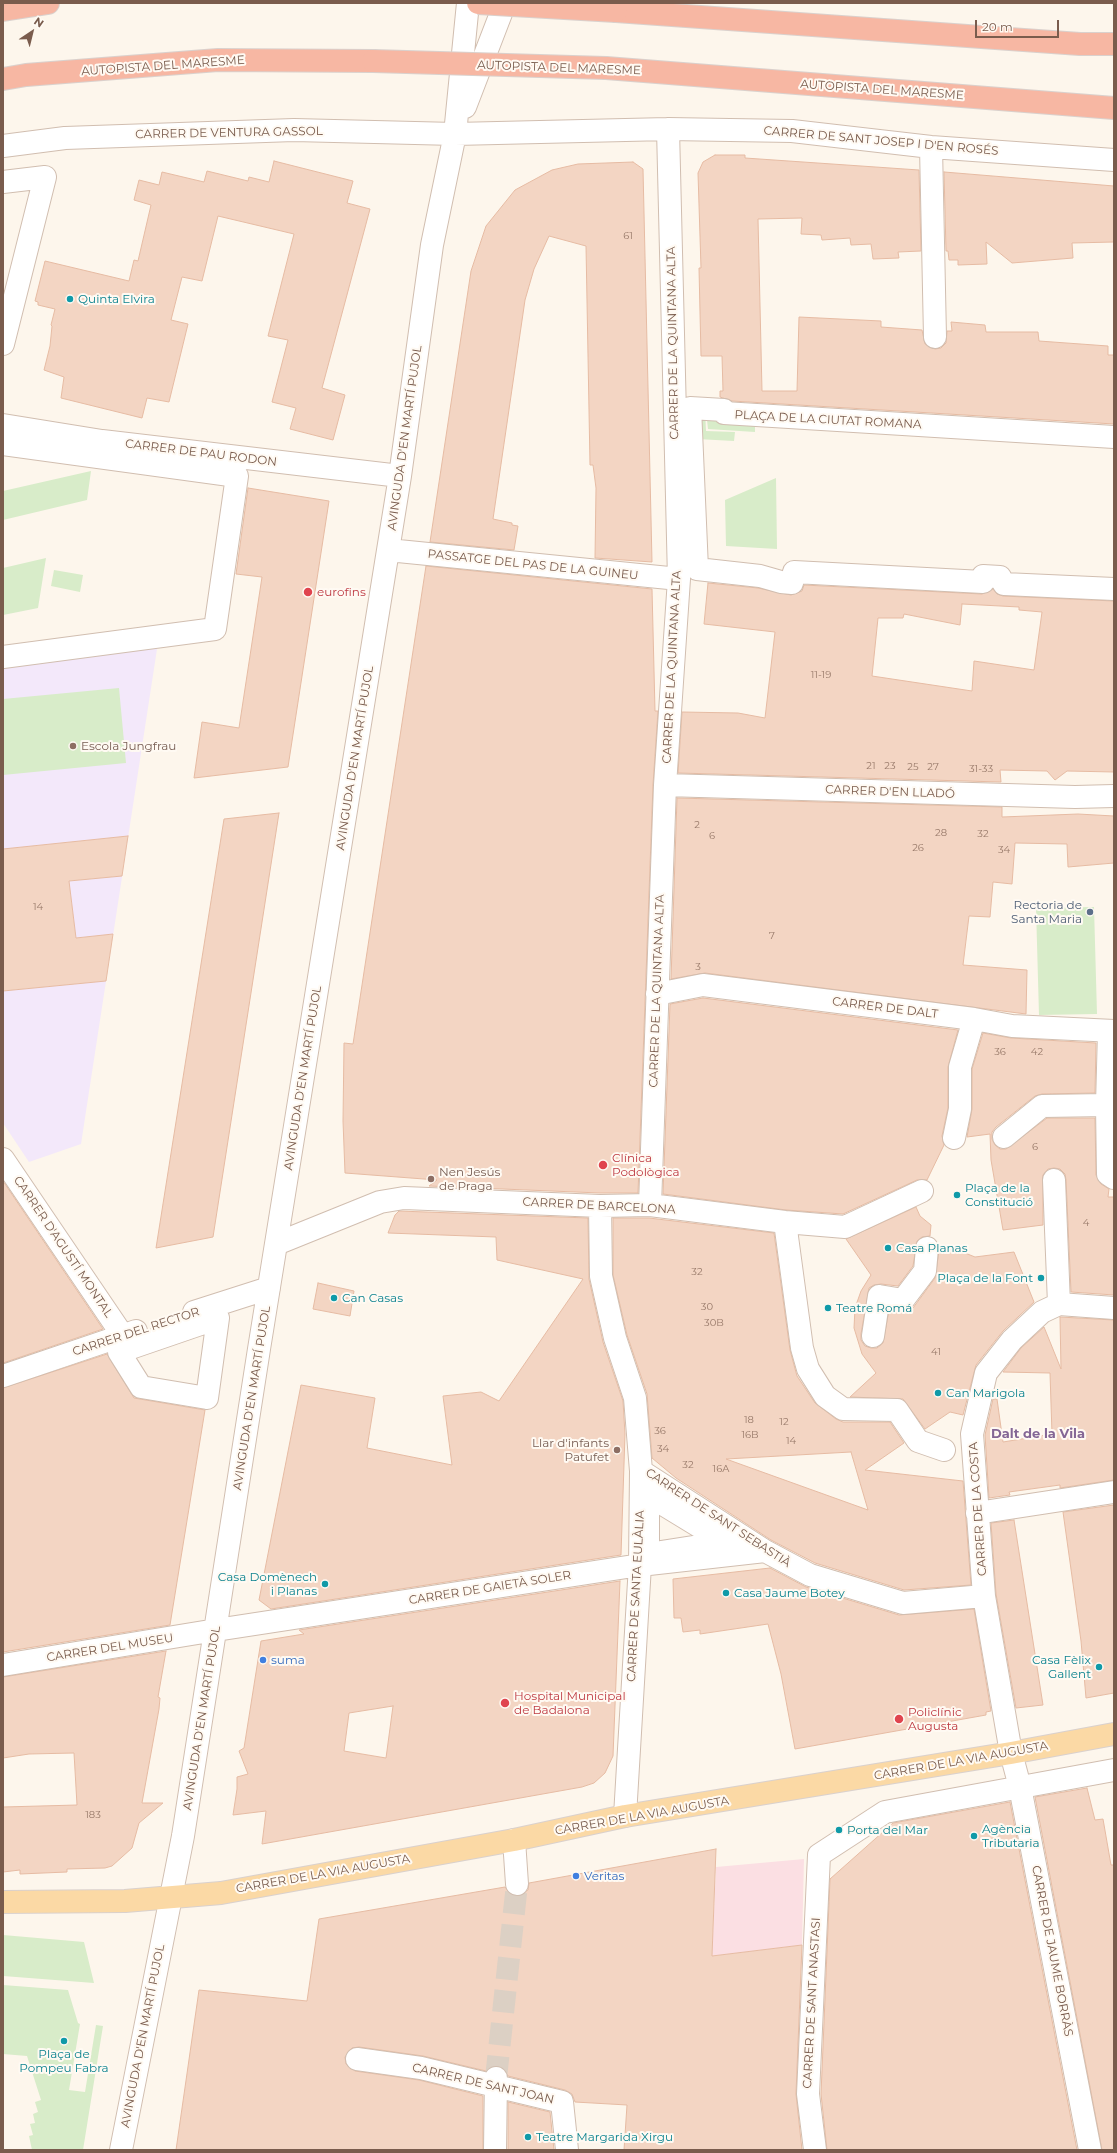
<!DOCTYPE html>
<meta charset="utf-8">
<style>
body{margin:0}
#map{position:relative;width:1117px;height:2153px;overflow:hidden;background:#fdf6ec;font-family:Montserrat,sans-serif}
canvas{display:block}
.frame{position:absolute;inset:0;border:4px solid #7a5c4d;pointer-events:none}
.north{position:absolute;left:12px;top:12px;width:40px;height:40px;-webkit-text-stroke:3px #fffaf3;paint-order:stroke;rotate:35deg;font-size:11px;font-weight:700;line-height:16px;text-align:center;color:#7a5c4d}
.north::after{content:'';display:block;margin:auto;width:14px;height:18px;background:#7a5c4d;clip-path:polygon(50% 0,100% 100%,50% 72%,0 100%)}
.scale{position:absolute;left:975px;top:20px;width:84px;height:18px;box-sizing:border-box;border:2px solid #7a5c4d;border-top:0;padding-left:5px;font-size:12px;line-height:14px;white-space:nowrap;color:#7a5c4d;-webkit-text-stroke:3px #fffaf3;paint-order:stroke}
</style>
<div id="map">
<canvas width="1117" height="2153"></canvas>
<div class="frame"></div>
<div class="north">N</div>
<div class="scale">20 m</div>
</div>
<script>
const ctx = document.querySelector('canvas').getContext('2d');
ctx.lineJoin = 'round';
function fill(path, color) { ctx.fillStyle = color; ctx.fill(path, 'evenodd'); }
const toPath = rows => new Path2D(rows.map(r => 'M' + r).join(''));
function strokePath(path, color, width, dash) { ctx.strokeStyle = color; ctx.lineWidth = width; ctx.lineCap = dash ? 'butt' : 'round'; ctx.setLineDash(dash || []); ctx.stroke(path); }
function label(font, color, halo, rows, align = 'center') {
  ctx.font = font + ' Montserrat,sans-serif'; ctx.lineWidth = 4; ctx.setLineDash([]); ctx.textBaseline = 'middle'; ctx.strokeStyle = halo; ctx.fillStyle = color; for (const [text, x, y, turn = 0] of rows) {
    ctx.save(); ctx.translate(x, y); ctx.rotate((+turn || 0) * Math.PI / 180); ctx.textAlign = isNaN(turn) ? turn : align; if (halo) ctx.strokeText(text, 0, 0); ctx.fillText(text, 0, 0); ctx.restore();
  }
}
const education = toPath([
 [159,636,81,1144,29,1162,3,1123,3,991,106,981,113,934,76,938,69,881,122,876,128,836,3,849,3,657]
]);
const medical = toPath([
 [804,1859,802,1945,712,1956,716,1867]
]);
const green = toPath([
 [696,408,705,409,706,431,735,432,734,441,697,439],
 [707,420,755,423,755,432,708,429],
 [91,471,87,500,3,520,3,491],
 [776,478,777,549,726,546,725,500],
 [46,558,38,608,3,615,3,568],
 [54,570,83,575,80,592,51,586],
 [119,688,126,763,3,775,3,699],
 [1094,907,1097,1014,1039,1015,1036,908],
 [3,1935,84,1942,94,1983,3,1976],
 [3,1985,68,1990,78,2023,80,2024,69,2090,85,2092,96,2025,103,2026,83,2150,32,2150,29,2136,33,2135,30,2124,35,2123,33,2114,38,2112,35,2102,41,2100,27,2056,3,2054]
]);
const building = toPath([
 [715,155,745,155,745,158,919,170,921,251,898,252,899,258,873,259,871,244,851,245,850,238,822,240,821,235,801,234,802,218,758,219,762,391,797,391,799,317,881,321,881,327,922,330,925,344,935,349,941,348,946,343,947,331,952,331,951,322,985,325,986,332,1038,332,1039,341,1108,346,1108,355,1114,355,1114,424,732,401,720,397,720,391,723,391,722,356,701,356,699,268,701,268,698,173,703,162,715,155],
 [274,161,353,181,347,203,370,209,322,388,345,395,333,440,290,429,296,408,272,402,288,340,268,336,294,234,218,216,202,281,182,277,171,320,188,324,169,402,147,398,142,418,61,398,64,377,44,370,50,346,52,326,51,325,55,309,38,305,38,302,35,301,45,261,129,281,134,260,138,261,151,205,134,200,139,180,159,185,162,172,204,182,207,171,248,181,249,177,269,182,274,161],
 [633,162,643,169,652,562,595,558,596,488,593,465,590,465,586,246,549,236,534,269,525,300,493,519,512,523,512,525,518,526,514,550,430,542,471,271,486,226,515,190,552,170,578,164,633,162],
 [944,172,1114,186,1114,242,1072,243,1073,258,1012,263,986,242,987,264,958,265,958,260,949,260,948,251,946,251,944,172],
 [248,488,329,501,288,767,194,778,202,722,239,728,262,577,236,574,248,488],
 [426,566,652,589,655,711,658,711,653,785,638,1193,600,1193,429,1186,437,1180,345,1173,343,1121,344,1043,353,1044,426,566],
 [708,583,758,588,791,595,802,591,804,585,982,594,993,589,997,594,1003,596,1114,601,1114,772,1067,771,1055,780,1047,771,1000,770,1001,782,678,773,682,712,738,713,765,718,775,632,704,624,708,583],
 [962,604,1019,607,1019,610,1042,612,1034,670,974,661,972,691,872,676,878,618,903,618,904,614,960,625,962,604],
 [677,798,1002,807,1002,817,1078,814,1114,816,1114,863,1068,867,1067,844,1015,843,1012,884,993,882,990,917,969,916,963,965,1027,970,1026,1014,705,973,671,979,677,798],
 [279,813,213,1237,156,1248,224,819,279,813],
 [128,836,122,876,69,881,76,938,113,934,106,981,3,991,3,849,128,836],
 [703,998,958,1030,948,1067,948,1108,942,1136,944,1145,927,1180,917,1180,843,1214,786,1210,663,1194,670,1004,703,998],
 [983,1033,1011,1038,1096,1043,1095,1093,1042,1094,1035,1096,996,1127,992,1132,992,1139,995,1145,1000,1149,1006,1149,1047,1118,1095,1118,1096,1175,1101,1184,1109,1189,1108,1197,1114,1197,1114,1295,1071,1292,1066,1180,1065,1174,1060,1169,1054,1168,1048,1169,1043,1175,1043,1225,1003,1230,991,1160,990,1134,967,1137,972,1109,972,1069,983,1033],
 [3,1181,103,1329,3,1363,3,1181],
 [916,1207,920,1216,931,1225,930,1236,922,1237,917,1241,913,1266,898,1286,881,1284,874,1285,869,1288,861,1334,861,1340,865,1346,871,1348,877,1348,883,1343,889,1310,907,1312,913,1308,935,1278,939,1251,955,1249,975,1257,1014,1252,1034,1302,1003,1331,976,1365,963,1415,950,1412,925,1429,903,1399,850,1397,876,1373,862,1354,854,1328,855,1308,861,1291,871,1275,846,1239,916,1207],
 [399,1211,588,1218,589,1279,603,1342,623,1401,625,1434,621,1555,271,1609,259,1600,301,1385,375,1398,367,1448,452,1465,443,1396,481,1392,499,1401,583,1279,497,1260,496,1237,388,1233,395,1215,399,1211],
 [613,1218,649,1218,774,1233,790,1350,797,1376,815,1403,836,1419,843,1422,890,1422,904,1443,865,1470,963,1481,971,1585,904,1590,815,1563,771,1540,676,1478,652,1458,647,1394,627,1335,613,1275,613,1218],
 [851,1452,868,1510,726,1459,851,1452],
 [318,1283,354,1291,350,1316,313,1309,318,1283],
 [1060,1317,1114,1320,1114,1480,1060,1488,1060,1485,1009,1492,1010,1495,989,1498,985,1435,993,1399,997,1399,1003,1442,1052,1434,1050,1373,1003,1372,1021,1348,1044,1327,1061,1369,1060,1317],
 [107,1354,134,1398,205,1410,170,1625,3,1652,3,1388,107,1354],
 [1114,1505,1114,1693,1086,1698,1081,1641,1063,1512,1114,1505],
 [1014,1520,1043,1705,1016,1708,996,1594,991,1523,1014,1520],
 [770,1568,806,1587,899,1615,974,1609,991,1711,986,1712,986,1715,795,1749,781,1674,768,1624,700,1634,700,1630,683,1632,681,1618,674,1618,673,1579,770,1568],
 [620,1581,613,1756,605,1773,594,1783,582,1787,262,1844,266,1811,233,1815,237,1789,237,1777,248,1774,239,1751,244,1748,261,1641,304,1634,299,1630,620,1581],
 [393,1706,386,1758,344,1751,349,1713,393,1706],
 [166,1651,158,1697,160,1698,159,1709,142,1803,163,1803,139,1823,132,1848,112,1866,105,1868,67,1869,67,1872,20,1874,20,1870,3,1872,3,1807,77,1805,74,1753,29,1754,3,1758,3,1677,166,1651],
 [1087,1788,1095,1820,1103,1819,1111,1865,1114,1865,1114,2150,1102,2150,1035,1797,1087,1788],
 [1010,1802,1077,2150,827,2150,821,2094,830,1879,893,1823,1010,1802],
 [716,1849,712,1956,802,1945,796,2094,802,2150,624,2150,627,2105,575,2102,572,2094,565,2090,508,2076,503,2068,497,2066,490,2067,486,2071,423,2056,359,2047,352,2048,345,2057,346,2064,355,2071,419,2080,483,2096,483,2150,176,2150,199,1990,307,2001,319,1919,505,1887,511,1895,518,1896,528,1890,529,1883,716,1849],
 [508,2102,550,2112,554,2150,508,2150,508,2102]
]);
const minorTunnel = toPath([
 [496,2078,517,1884]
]);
const minor = toPath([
 [465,107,505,3],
 [3,146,65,138,294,130,455,134,668,129,792,131,931,147,1114,160],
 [931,147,935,337],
 [3,182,45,177,3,344],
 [3,425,102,441,400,476],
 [1114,437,724,413,724,410,690,408,697,569,760,576,781,582,792,583,794,572,983,582,983,576,1000,577,1004,584,1114,589],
 [3,444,237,476,215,629,3,657],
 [388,550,679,579],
 [665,785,1075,797,1114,796],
 [657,994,703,985,974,1019,1012,1026,1114,1031],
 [1109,1031,1107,1105,1108,1174,1114,1178],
 [1004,1137,1042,1106,1107,1105],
 [954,1138,960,1109,960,1067,974,1019],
 [3,1159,123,1336],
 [1054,1180,1059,1304],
 [650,1205,665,785,679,579,668,129],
 [600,1206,601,1276,615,1338,635,1398,641,1471,765,1551,810,1575,903,1603,984,1596],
 [785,1222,802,1348,808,1369,825,1396,843,1409,897,1410,918,1441,944,1450],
 [276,1244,380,1202,404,1198,600,1206,650,1205,785,1222,845,1227,922,1191],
 [194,1312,269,1288],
 [218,1318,207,1398,141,1387,119,1352,218,1318],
 [873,1336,879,1296,903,1300,925,1271,927,1248],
 [3,1376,136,1331],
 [648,1495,725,1542,648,1554,648,1495],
 [977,1513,1114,1492],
 [3,1665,216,1630,640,1565,765,1551],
 [625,1816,640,1565,641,1471],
 [514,1840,517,1884],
 [357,2059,421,2068,562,2102,567,2150],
 [121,2150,183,1836,259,1349,400,476,432,245,455,134,468,3],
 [495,2150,496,2078],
 [815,2150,808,2094,819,1855,885,1812,1114,1770],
 [1090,2150,1020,1787,1011,1753,984,1596,972,1434,986,1373,1012,1340,1042,1312,1059,1304,1114,1308]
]);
const major = toPath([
 [3,1902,125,1901,221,1893,514,1840,625,1816,1011,1753,1114,1734]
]);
const highway = toPath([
 [3,10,48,3],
 [616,11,1080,44,1114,44],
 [606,68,1114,108],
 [3,79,26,75,218,60,373,61]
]);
const highwayBridge = toPath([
 [478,3,616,11],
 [373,61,606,68]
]);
const markers = [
 [70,299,4,"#0f9aa8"],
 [308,592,5,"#e0444e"],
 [73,746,4,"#8d6e63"],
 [1090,912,4,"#5c6f8a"],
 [603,1165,5,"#e0444e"],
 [431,1179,4,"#8d6e63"],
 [957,1195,4,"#0f9aa8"],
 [888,1248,4,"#0f9aa8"],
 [1041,1278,4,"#0f9aa8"],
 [334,1298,4,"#0f9aa8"],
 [828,1308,4,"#0f9aa8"],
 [938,1393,4,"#0f9aa8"],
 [617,1450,4,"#8d6e63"],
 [325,1584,4,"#0f9aa8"],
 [726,1593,4,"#0f9aa8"],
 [263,1660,4,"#3f7fe0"],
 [1099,1667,4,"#0f9aa8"],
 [505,1703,5,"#e0444e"],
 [899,1719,5,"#e0444e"],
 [839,1830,4,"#0f9aa8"],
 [974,1836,4,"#0f9aa8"],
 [576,1876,4,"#3f7fe0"],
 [64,2041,4,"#0f9aa8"],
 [528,2137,4,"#0f9aa8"]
];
const numberNames = [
 ["61",628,236],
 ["11-19",821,675],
 ["21",871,766],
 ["23",890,766],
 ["25",913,767],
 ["27",933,767],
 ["31-33",981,769],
 ["2",697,825],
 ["28",941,833],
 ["32",983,834],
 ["6",712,836],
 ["26",918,848],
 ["34",1004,850],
 ["14",38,907],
 ["7",772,936],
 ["3",698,967],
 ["36",1000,1052],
 ["42",1037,1052],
 ["6",1035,1147],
 ["4",1086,1223],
 ["32",697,1272],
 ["30",707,1307],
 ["30B",714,1323],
 ["41",936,1352],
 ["18",749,1420],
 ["12",784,1422],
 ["36",660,1431],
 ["16B",750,1435],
 ["14",791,1441],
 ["34",663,1449],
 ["32",688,1465],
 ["16A",721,1469],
 ["183",93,1815]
];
const streetNames = [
 ["AUTOPISTA DEL MARESME",163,66,-4],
 ["AUTOPISTA DEL MARESME",559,68,2],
 ["AUTOPISTA DEL MARESME",882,90,4],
 ["CARRER DE VENTURA GASSOL",229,133,-1],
 ["CARRER DE SANT JOSEP I D'EN ROSÉS",881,141,5],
 ["CARRER DE LA QUINTANA ALTA",673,343,-91],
 ["PLAÇA DE LA CIUTAT ROMANA",828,420,3],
 ["AVINGUDA D'EN MARTÍ PUJOL",405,438,-82],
 ["CARRER DE PAU RODON",201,453,7],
 ["PASSATGE DEL PAS DE LA GUINEU",533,565,6],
 ["CARRER DE LA QUINTANA ALTA",672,667,-87],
 ["AVINGUDA D'EN MARTÍ PUJOL",355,758,-81],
 ["CARRER D'EN LLADÓ",890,792,2],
 ["CARRER DE LA QUINTANA ALTA",657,991,-88],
 ["CARRER DE DALT",885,1008,7],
 ["AVINGUDA D'EN MARTÍ PUJOL",303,1078,-81],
 ["CARRER DE BARCELONA",599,1206,3],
 ["CARRER D'AGUSTÍ MONTAL",63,1247,56],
 ["CARRER DEL RECTOR",136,1332,-18],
 ["AVINGUDA D'EN MARTÍ PUJOL",252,1398,-81],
 ["CARRER DE LA COSTA",978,1509,-94],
 ["CARRER DE SANT SEBASTIÀ",718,1518,33],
 ["CARRER DE GAIETÀ SOLER",490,1588,-9],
 ["CARRER DE SANTA EULÀLIA",636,1596,-87],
 ["CARRER DEL MUSEU",110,1648,-9],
 ["AVINGUDA D'EN MARTÍ PUJOL",202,1718,-81],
 ["CARRER DE LA VIA AUGUSTA",961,1761,-10],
 ["CARRER DE LA VIA AUGUSTA",642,1816,-10],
 ["CARRER DE LA VIA AUGUSTA",323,1874,-10],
 ["CARRER DE JAUME BORRÀS",1052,1951,79],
 ["CARRER DE SANT ANASTASI",812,2003,-87],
 ["AVINGUDA D'EN MARTÍ PUJOL",143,2036,-79],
 ["CARRER DE SANT JOAN",483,2084,13]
];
const cultureNames = [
 ["Quinta Elvira",78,299],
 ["Plaça de la",965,1188],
 ["Constitució",965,1202],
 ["Casa Planas",896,1248],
 ["Plaça de la Font",1033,1278,"right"],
 ["Can Casas",342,1298],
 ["Teatre Romá",836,1308],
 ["Can Marigola",946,1393],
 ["Casa Domènech",317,1577,"right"],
 ["i Planas",317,1591,"right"],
 ["Casa Jaume Botey",734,1593],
 ["Casa Fèlix",1091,1660,"right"],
 ["Gallent",1091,1674,"right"],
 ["Agència",982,1829],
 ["Tributaria",982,1843],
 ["Porta del Mar",847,1830],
 ["Plaça de",64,2054,"center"],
 ["Pompeu Fabra",64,2068,"center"],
 ["Teatre Margarida Xirgu",536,2137]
];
const healthNames = [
 ["eurofins",317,592],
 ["Clínica",612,1158],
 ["Podològica",612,1172],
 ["Hospital Municipal",514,1696],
 ["de Badalona",514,1710],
 ["Policlínic",908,1712],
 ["Augusta",908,1726]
];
const educationNames = [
 ["Escola Jungfrau",81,746],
 ["Nen Jesús",439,1172],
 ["de Praga",439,1186],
 ["Llar d'infants",609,1443,"right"],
 ["Patufet",609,1457,"right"]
];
const serviceNames = [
 ["Rectoria de",1082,905],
 ["Santa Maria",1082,919]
];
const shopNames = [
 ["suma",271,1660],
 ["Veritas",584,1876]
];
const neighbourhoodNames = [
 ["Dalt de la Vila",1038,1434]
];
fill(education, '#f3e8fa');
fill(medical, '#fbdfe3');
fill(green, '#d8ecc9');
fill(building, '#f3d5c3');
strokePath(building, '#e6bba3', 1);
strokePath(minorTunnel, '#dcd0c4', 22, [22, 11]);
strokePath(minor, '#d1beb0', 24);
strokePath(major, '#dad1cd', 24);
strokePath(highway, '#dad1cd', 24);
strokePath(minor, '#fff', 22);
strokePath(major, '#fbd9a5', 22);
strokePath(highway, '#f7b7a3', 22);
strokePath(highwayBridge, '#dad1cd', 24, []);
strokePath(highwayBridge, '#f7b7a3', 22);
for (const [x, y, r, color] of markers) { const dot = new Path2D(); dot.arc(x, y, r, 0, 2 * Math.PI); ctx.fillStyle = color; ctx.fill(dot); strokePath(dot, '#fffaf3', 1.5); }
label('10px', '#987a6a', null, numberNames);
label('12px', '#7a5c4d', '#fffaf3', streetNames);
label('12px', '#0d838f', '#fffaf3', cultureNames, 'left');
label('12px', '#be3a42', '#fffaf3', healthNames, 'left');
label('12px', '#785e54', '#fffaf3', educationNames, 'left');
label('12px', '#4e5e75', '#fffaf3', serviceNames, 'right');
label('12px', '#366cbe', '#fffaf3', shopNames, 'left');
label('bold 13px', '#846695', '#fffaf3', neighbourhoodNames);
</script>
